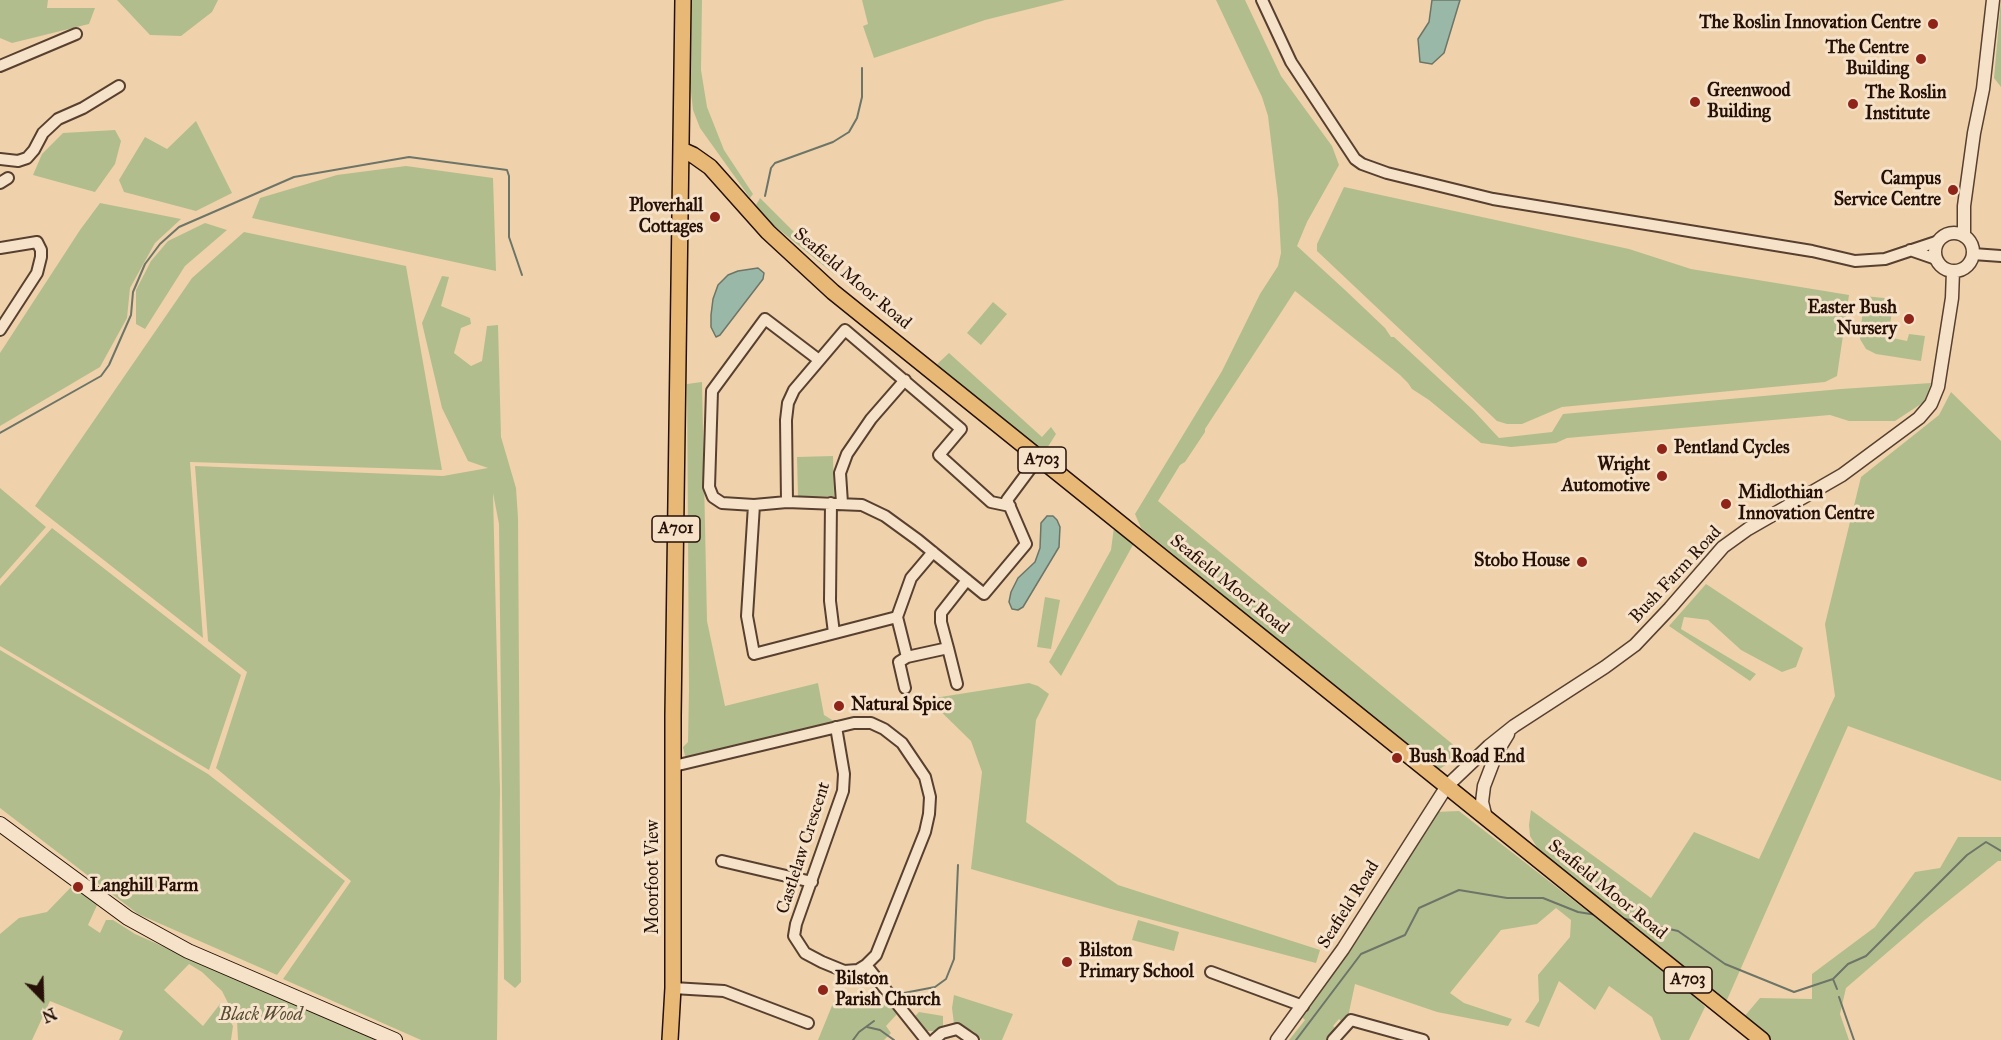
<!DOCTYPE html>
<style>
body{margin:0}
#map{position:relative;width:2001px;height:1040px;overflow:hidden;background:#efd2ab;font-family:"IM FELL Great Primer",serif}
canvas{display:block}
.north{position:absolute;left:12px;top:968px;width:60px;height:60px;-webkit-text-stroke:4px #f5e2c8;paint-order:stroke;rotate:157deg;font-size:16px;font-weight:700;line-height:24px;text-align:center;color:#261007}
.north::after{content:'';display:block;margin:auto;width:21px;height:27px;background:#261007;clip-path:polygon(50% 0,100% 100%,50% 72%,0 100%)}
</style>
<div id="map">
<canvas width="2001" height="1040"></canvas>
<div class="north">N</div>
</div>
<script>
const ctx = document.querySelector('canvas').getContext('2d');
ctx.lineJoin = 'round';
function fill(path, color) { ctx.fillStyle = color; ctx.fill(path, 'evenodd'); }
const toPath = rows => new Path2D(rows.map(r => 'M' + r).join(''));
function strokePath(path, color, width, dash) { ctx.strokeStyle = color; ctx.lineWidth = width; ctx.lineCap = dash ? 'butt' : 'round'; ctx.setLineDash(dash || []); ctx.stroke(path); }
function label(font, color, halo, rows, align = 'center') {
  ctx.font = font + ' "IM FELL Great Primer",serif'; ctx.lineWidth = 6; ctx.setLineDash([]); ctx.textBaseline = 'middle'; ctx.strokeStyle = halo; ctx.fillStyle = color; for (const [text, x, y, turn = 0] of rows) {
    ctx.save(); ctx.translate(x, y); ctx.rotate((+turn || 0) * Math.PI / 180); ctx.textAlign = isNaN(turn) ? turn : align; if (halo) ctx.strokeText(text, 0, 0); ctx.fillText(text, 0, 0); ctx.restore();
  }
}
const green = toPath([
 [0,0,48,0,47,8,95,8,89,24,12,43,0,38],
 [117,0,218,0,212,12,181,36,150,35],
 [689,0,702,0,701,70,707,107,724,150,753,194,750,198,700,128,693,110,687,56],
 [862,0,1065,0,985,20,874,58,863,26,868,24],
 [1216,0,1245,0,1281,76,1332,146,1339,165,1307,222,1297,246,1345,290,1385,328,1391,337,1394,337,1473,410,1499,438,1552,432,1563,414,1841,389,1931,383,1924,402,1895,421,1849,421,1830,415,1567,438,1556,443,1511,447,1481,443,1429,400,1412,389,1408,383,1400,375,1295,291,1205,429,1205,432,1185,462,1180,465,1158,501,1456,747,1452,761,1438,770,1141,528,1135,514,1222,371,1260,294,1278,266,1281,253,1278,199,1268,116,1262,97],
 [2001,0,2001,87,1994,78],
 [196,121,232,193,196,211,124,192,119,180,145,137,167,149],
 [115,130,121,141,115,164,95,192,33,175,42,154,63,133],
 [406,166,493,178,496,271,252,218,260,198,337,175],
 [1344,187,1629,249,1691,269,1849,295,1837,376,1825,382,1562,407,1522,424,1507,424,1497,421,1317,251,1317,244],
 [760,198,794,232,840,268,834,274,772,224,756,205],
 [100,203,181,219,155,243,130,288,127,318,100,367,0,426,0,353,80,230],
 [205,223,227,230,185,266,145,329,136,324,136,290,151,261,168,241],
 [244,232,406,266,442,470,190,462,203,638,35,506,192,278],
 [442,276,449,277,441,306,470,318,471,324,461,328,454,353,471,366,482,361,487,326,498,325,501,437,516,488,518,518,521,982,515,988,504,979,499,524,493,493,500,791,497,1040,421,1040,283,979,351,881,216,768,247,672,208,641,195,466,443,476,488,468,468,461,442,408,422,323],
 [1864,296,1894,299,1888,337,1907,341,1909,334,1925,336,1921,361,1876,354,1866,349,1860,339],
 [993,302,1007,314,981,345,967,333],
 [949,353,1042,437,1051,427,1056,434,1044,453,934,367],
 [702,382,707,621,725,706,818,683,824,715,837,723,688,758,685,756,683,747,688,742,689,690,687,384],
 [1951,392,2001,441,2001,781,1848,726,1726,1002,1700,979,1538,849,1530,836,1529,825,1531,810,1651,898,1694,832,1759,859,1835,696,1825,624,1861,477,1939,415],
 [833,456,834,496,798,497,797,457],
 [0,488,46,527,0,579],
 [1114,527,1134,543,1061,676,1049,662,1111,550],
 [52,528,241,675,209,770,0,646,0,586],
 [1706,584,1803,648,1796,667,1782,672,1741,650,1708,620,1684,617,1681,629,1756,674,1750,681,1669,626],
 [1045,597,1060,600,1051,649,1037,647],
 [0,650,208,774,345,881,277,975,138,914,0,808],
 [1029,683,1038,686,1049,694,1036,720,1026,822,1118,885,1320,950,1316,963,1111,909,971,869,982,772,971,741,928,699],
 [1459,811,1691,992,1705,1007,1689,1040,1661,1040,1652,1017,1609,986,1595,1010,1559,981,1539,1027,1525,1022,1539,1001,1538,975,1570,937,1571,920,1556,908,1537,924,1501,930,1450,993,1464,1003,1512,1019,1508,1026,1437,1012,1355,984,1348,1017,1343,1023,1339,1019,1333,1026,1337,1030,1329,1040,1289,1040,1305,1020,1302,1017,1436,812],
 [1958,837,2001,837,2001,861,1998,861,1926,919,1846,988,1840,1014,1849,1040,1770,1040,1743,1018,1760,998,1812,999,1812,974,1875,927,1915,872,1940,868],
 [74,884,98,903,88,925,100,933,106,920,113,920,135,934,375,1040,238,1040,237,1021,222,991,202,972,189,964,164,990,203,1026,220,1004,233,1026,231,1040,119,1040,123,1031,50,1001,32,1040,0,1040,0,934,19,918,47,912],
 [1138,920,1179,932,1174,951,1132,940],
 [838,991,866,1006,883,997,898,1013,886,1026,891,1033,884,1040,818,1040],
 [954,995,1013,1014,1002,1040,982,1040,973,1031,954,1024,952,1008],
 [919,1012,943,1016,943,1026,938,1031,926,1031,914,1017]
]);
const water = toPath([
 [1432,0,1460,0,1444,53,1432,64,1420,62,1418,39,1429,22,1432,0],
 [758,268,764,273,763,279,720,335,716,337,711,327,711,315,713,299,718,285,728,275,738,271,758,268],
 [1047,516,1053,516,1057,520,1060,527,1059,547,1023,607,1018,610,1012,609,1009,602,1011,592,1018,578,1035,562,1040,548,1041,523,1047,516]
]);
const stream = toPath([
 [765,196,771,168,775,163,833,142,849,132,857,118,862,97,862,68],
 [0,433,101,376,109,365,131,315,133,292,145,264,160,244,179,227,294,177,409,157,507,170,509,176,509,237,522,275],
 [1621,918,1678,931,1725,964,1794,992,1833,979,1848,964,1866,956,1967,855,1986,842,2001,851],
 [1833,979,1837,989],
 [904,993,935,987,946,979,954,959,958,865],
 [1839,997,1854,1040],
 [867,1027,880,1030,894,1040],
 [853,1040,859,1032,874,1021],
 [1296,1040,1361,954,1405,935,1419,908,1459,890,1507,898,1543,898,1578,912,1597,915]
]);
const minor = toPath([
 [1262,0,1291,62,1355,159,1362,164,1387,173,1493,199,1812,251,1855,261,1885,259,1936,242],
 [0,66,76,34],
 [0,159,18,161,27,158,34,150,43,133,58,119,83,108,119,86],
 [0,183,8,178],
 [0,248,37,242,41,250,41,257,37,273,0,330],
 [1910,250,1936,259],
 [1973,254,2001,256],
 [819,360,765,319,712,391,709,487,713,497,722,503,754,505,787,502,862,505,885,516,918,540,984,594,1026,544,1007,500,1039,457],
 [787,502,786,420,788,403,794,390,845,330,961,429,939,455,991,502,1010,506],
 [831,503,830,601,834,633],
 [842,503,840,473,847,454,871,419,905,380],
 [754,505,747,616,754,654,897,617],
 [933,552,911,578,897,617,907,657,948,648,941,622,941,613,967,580],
 [948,648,957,684],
 [905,688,899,662,907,657],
 [674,766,854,723,871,723,884,729,902,743,925,777,930,797,929,814,925,832,876,955,866,965,858,970,844,971,822,962,805,953,794,936,796,924,843,791,844,774,836,727],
 [722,861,812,882],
 [866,965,926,1040],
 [1211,972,1303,1006],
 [673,988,724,991,808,1023],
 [934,1040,942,1033,957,1029,973,1040],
 [1333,1040,1351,1020,1423,1040]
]);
const tertiary = toPath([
 '1935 252a19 19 0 1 1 38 0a19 19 0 1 1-38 0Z',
 [1964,235,1964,206,1974,133,1983,89,1993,0],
 [1486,818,1482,802,1484,786,1497,752,1508,734],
 [1277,1040,1343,949,1447,786,1489,746,1514,726,1605,667,1635,645,1670,608,1723,547,1748,529,1842,475,1919,418,1931,404,1938,387,1952,298,1953,271]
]);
const secondary = toPath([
 [0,824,128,918,188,951,395,1040]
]);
const primary = toPath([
 [682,150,693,155,710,167,768,232,833,292,1762,1040],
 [670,1040,673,988,673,715,683,0]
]);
const markers = [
 [1933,24,6,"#8f2418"],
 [1921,59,6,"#8f2418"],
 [1695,102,6,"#8f2418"],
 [1853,104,6,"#8f2418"],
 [1953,190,6,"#8f2418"],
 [715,217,6,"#8f2418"],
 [1909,319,6,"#8f2418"],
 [1662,449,6,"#8f2418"],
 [1662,476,6,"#8f2418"],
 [1726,504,6,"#8f2418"],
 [1582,562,6,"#8f2418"],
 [839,706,6,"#8f2418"],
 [1397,758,6,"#8f2418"],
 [78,887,6,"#8f2418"],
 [1067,962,6,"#8f2418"],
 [823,990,6,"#8f2418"]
];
const shields = [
 [1042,460,48],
 [676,529,48],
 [1688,980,48]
];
const shieldNames = [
 ["A703",1042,460],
 ["A701",676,529],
 ["A703",1688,980]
];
const poiNames = [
 ["The Roslin Innovation Centre",1921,24,"right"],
 ["The Centre",1909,49,"right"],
 ["Building",1909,70,"right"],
 ["Greenwood",1707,92],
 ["Building",1707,113],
 ["The Roslin",1865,94],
 ["Institute",1865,115],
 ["Campus",1941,180,"right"],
 ["Service Centre",1941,201,"right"],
 ["Ploverhall",703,207,"right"],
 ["Cottages",703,228,"right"],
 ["Easter Bush",1897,309,"right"],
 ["Nursery",1897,330,"right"],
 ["Pentland Cycles",1674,449],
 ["Wright",1650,466,"right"],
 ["Automotive",1650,487,"right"],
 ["Midlothian",1738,494],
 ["Innovation Centre",1738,515],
 ["Stobo House",1570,562,"right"],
 ["Natural Spice",851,706],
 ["Bush Road End",1409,758],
 ["Langhill Farm",90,887],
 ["Bilston",1079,952],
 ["Primary School",1079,973],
 ["Bilston",835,980],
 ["Parish Church",835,1001]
];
const streetNames = [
 ["Seafield Moor Road",852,279,40],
 ["Bush Farm Road",1676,575,-47],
 ["Seafield Moor Road",1229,585,39],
 ["Castlelaw Crescent",804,848,-72],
 ["Moorfoot View",654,877,-90],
 ["Seafield Moor Road",1607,890,39],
 ["Seafield Road",1349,905,-58]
];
const parkNames = [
 ["Black Wood",261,1016]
];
fill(green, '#b2bd8e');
fill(water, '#9ab8a7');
strokePath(water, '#6c7567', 1.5);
strokePath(stream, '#6c7567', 2);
strokePath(minor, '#584030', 14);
strokePath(tertiary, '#584030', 15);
strokePath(secondary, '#261007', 16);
strokePath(primary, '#261007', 18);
strokePath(minor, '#f5e2c8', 10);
strokePath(tertiary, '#f5e2c8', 12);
strokePath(secondary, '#f5e2c8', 14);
strokePath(primary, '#e8b976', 15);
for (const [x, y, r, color] of markers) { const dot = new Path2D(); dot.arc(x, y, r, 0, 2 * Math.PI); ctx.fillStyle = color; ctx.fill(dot); strokePath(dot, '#f5e2c8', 2); }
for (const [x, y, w] of shields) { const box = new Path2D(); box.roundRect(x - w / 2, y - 13, w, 26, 4.5); ctx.fillStyle = '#f5e2c8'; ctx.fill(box); strokePath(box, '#261007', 1.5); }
label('bold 16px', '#261007', null, shieldNames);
label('bold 18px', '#261007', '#f5e2c8', poiNames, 'left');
label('18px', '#261007', '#f5e2c8', streetNames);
label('italic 18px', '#574d36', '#f5e2c8', parkNames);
</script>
